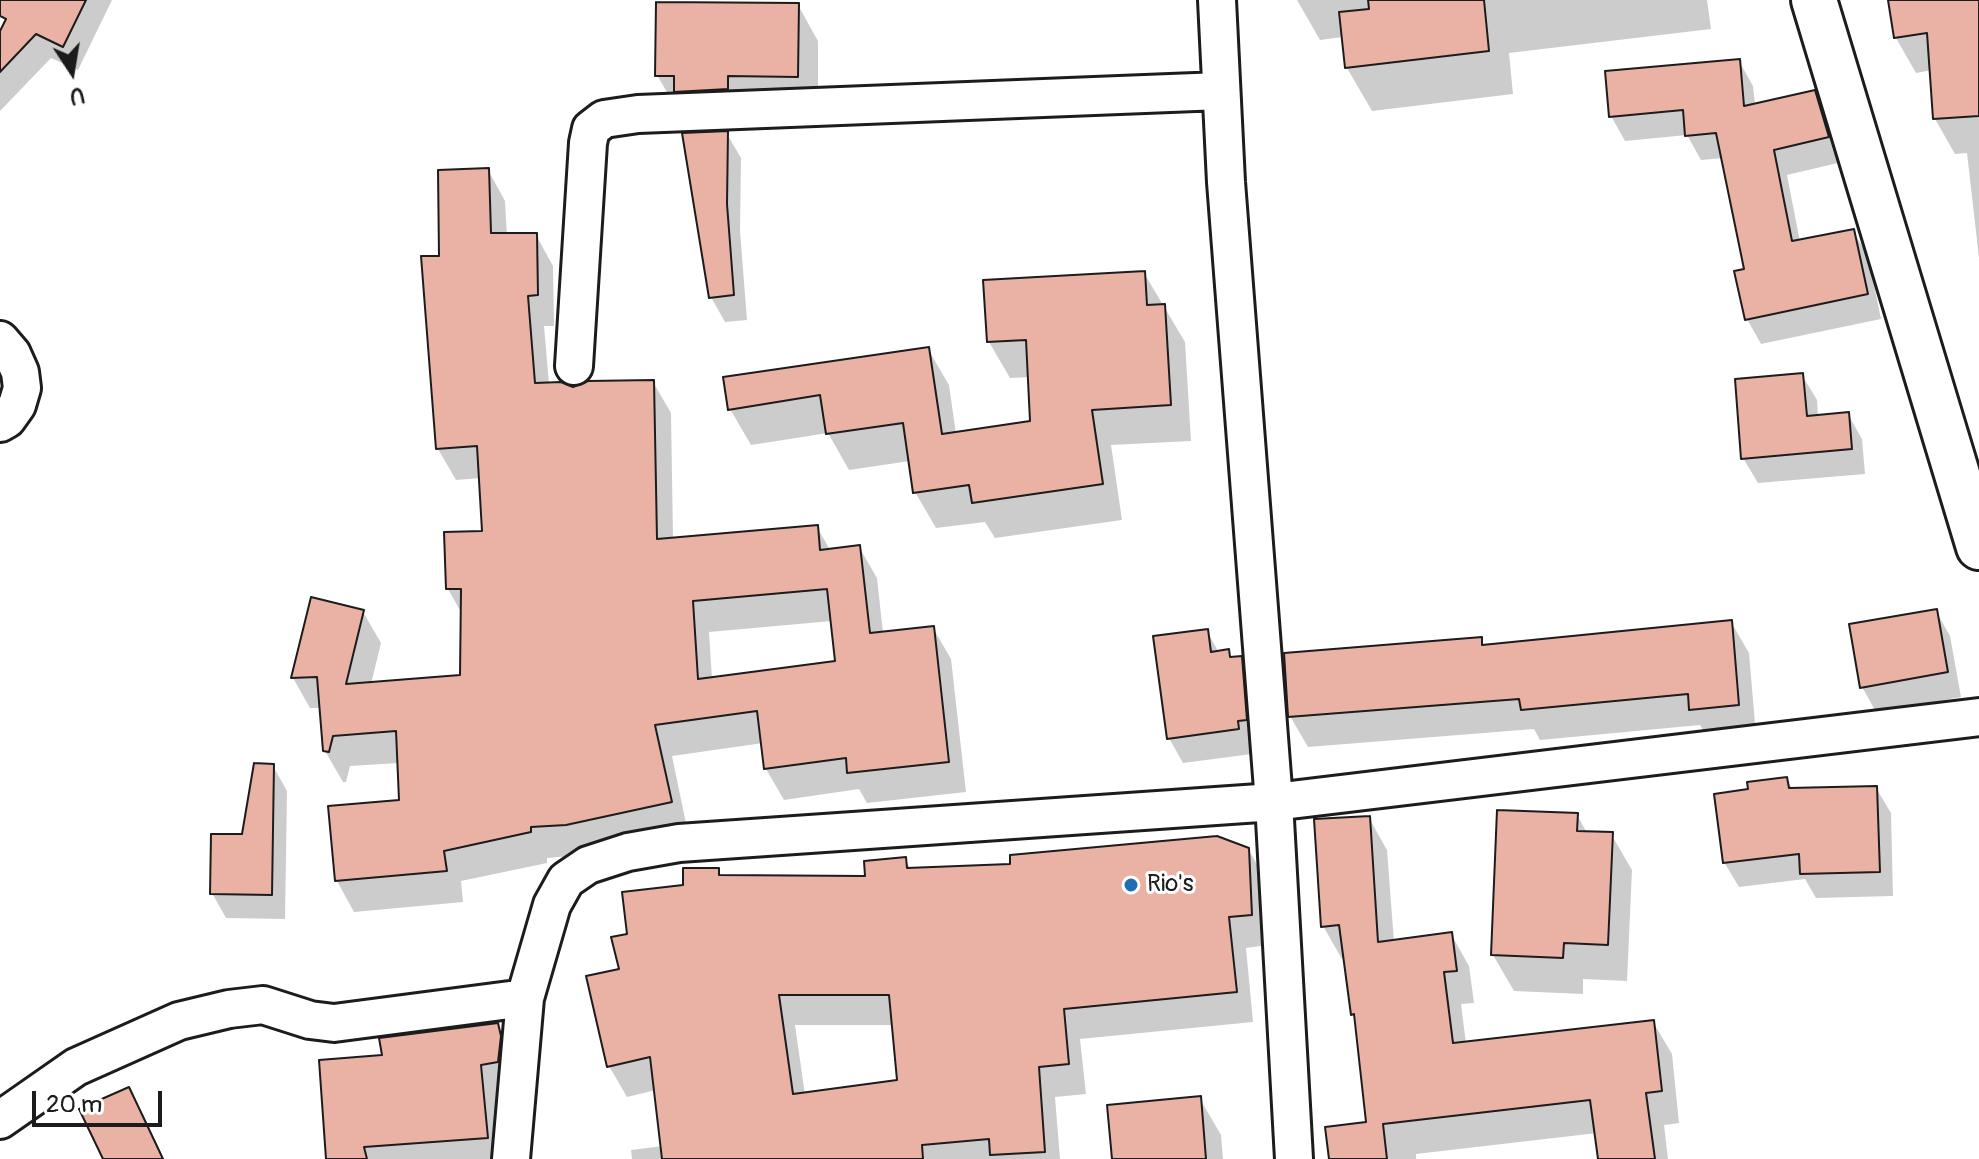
<!DOCTYPE html>
<style>
body{margin:0}
#map{position:relative;width:1979px;height:1159px;overflow:hidden;background:#fff;font-family:Pangolin,sans-serif}
canvas{display:block}
.north{position:absolute;left:32px;top:32px;width:80px;height:80px;-webkit-text-stroke:6px #fff;paint-order:stroke;rotate:168deg;font-size:22px;font-weight:700;line-height:32px;text-align:center;color:#1c1c1c}
.north::after{content:'';display:block;margin:auto;width:28px;height:36px;background:#1c1c1c;clip-path:polygon(50% 0,100% 100%,50% 72%,0 100%)}
.scale{position:absolute;left:32px;top:1091px;width:130px;height:36px;box-sizing:border-box;border:4px solid #1c1c1c;border-top:0;padding-left:10px;font-size:24px;line-height:28px;white-space:nowrap;color:#1c1c1c;-webkit-text-stroke:6px #fff;paint-order:stroke}
</style>
<div id="map">
<canvas width="1979" height="1159"></canvas>
<div class="north">U</div>
<div class="scale">20 m</div>
</div>
<script>
const ctx = document.querySelector('canvas').getContext('2d');
ctx.lineJoin = 'round';
function fill(path, color) { ctx.fillStyle = color; ctx.fill(path, 'evenodd'); }
const toPath = rows => new Path2D(rows.map(r => 'M' + r).join(''));
function strokePath(path, color, width, dash) { ctx.strokeStyle = color; ctx.lineWidth = width; ctx.lineCap = dash ? 'butt' : 'round'; ctx.setLineDash(dash || []); ctx.stroke(path); }
function label(font, color, halo, rows, align = 'center') {
  ctx.font = font + ' Pangolin,sans-serif'; ctx.lineWidth = 6; ctx.setLineDash([]); ctx.textBaseline = 'middle'; ctx.strokeStyle = halo; ctx.fillStyle = color; for (const [text, x, y, turn = 0] of rows) {
    ctx.save(); ctx.translate(x, y); ctx.rotate((+turn || 0) * Math.PI / 180); ctx.textAlign = isNaN(turn) ? turn : align; if (halo) ctx.strokeText(text, 0, 0); ctx.fillText(text, 0, 0); ctx.restore();
  }
}
const shadow = toPath([
 [18,0,112,0,78,70,51,58,0,111,0,35],
 [1297,0,1707,0,1711,29,1509,53,1513,94,1372,111,1347,68,1343,37,1320,40],
 [1890,0,1979,0,1979,258,1967,153,1955,154,1935,119,1932,70,1916,73,1896,38],
 [798,5,818,41,818,112,678,111,657,75],
 [1739,61,1753,86,1755,105,1814,92,1828,117,1842,162,1787,175,1800,242,1853,231,1868,256,1881,319,1761,344,1747,319,1746,271,1724,158,1701,160,1687,135,1625,141,1611,116],
 [727,134,741,158,740,231,747,320,725,322,711,297],
 [488,170,505,201,507,235,536,235,553,266,554,326,544,326,549,384,573,389,653,382,671,413,673,539,817,527,830,550,859,547,877,578,883,633,933,628,951,659,966,792,867,803,859,789,784,800,766,769,763,743,672,756,688,833,584,855,547,858,547,863,461,881,463,902,354,912,337,881,401,802,399,763,350,766,346,782,343,782,325,751,321,708,310,708,293,678,363,612,381,643,371,684,462,677,462,614,448,589,484,533,481,478,456,480,438,449,441,258],
 [832,621,837,663,712,679,709,632],
 [1144,273,1185,342,1191,441,1111,445,1122,520,995,538,985,522,936,528,915,492,910,461,849,470,828,433,751,445,730,409,928,349,949,385,956,434,1033,423,1030,377,1010,378,989,342],
 [1802,375,1817,400,1818,417,1848,414,1862,439,1865,474,1758,483,1743,458],
 [1936,611,1950,636,1961,697,1876,712,1862,687],
 [1731,622,1749,653,1756,735,1709,739,1700,725,1540,740,1534,729,1308,747,1290,716,1481,640,1485,647],
 [1207,631,1219,653,1228,652,1232,659,1241,658,1255,683,1260,745,1251,745,1252,754,1183,763,1169,738],
 [273,766,287,791,285,919,226,918,212,893,244,836],
 [1786,779,1793,790,1876,788,1891,813,1893,896,1816,898,1805,879,1739,887,1724,862],
 [1577,815,1587,833,1611,834,1632,870,1627,981,1583,979,1583,994,1514,991,1493,955],
 [1369,818,1387,850,1394,942,1451,934,1469,966,1474,1003,1461,1004,1466,1044,1653,1022,1672,1054,1679,1123,1664,1125,1668,1159,1600,1159,1597,1133,1416,1154,1416,1159,1330,1159,1369,1124,1357,1021,1353,1014,1346,958,1342,959,1323,926],
 [1248,849,1266,880,1268,945,1246,948,1253,1022,1080,1039,1086,1094,1055,1097,1060,1159,632,1159,631,1150,663,1146,656,1090,627,1097,609,1066,621,971,629,935,685,887,718,870,722,877,868,878,905,859,911,870,1012,866],
 [795,1025,894,1025,899,1082,805,1095],
 [497,1025,516,1057,504,1159,328,1159,385,1057],
 [128,1089,143,1114,164,1159,105,1159],
 [1200,1099,1221,1135,1223,1159,1119,1159]
]);
const building = toPath([
 [0,0,86,0,63,47,36,34,0,72,0,31,6,19,0,16,0,0],
 [1368,0,1484,0,1489,51,1345,68,1339,12,1369,9,1368,0],
 [1888,0,1979,0,1979,116,1933,119,1927,33,1894,38,1888,0],
 [656,2,799,3,798,77,728,76,728,89,674,92,674,76,655,76,656,2],
 [1740,59,1744,106,1815,90,1829,137,1774,150,1792,241,1854,229,1868,294,1745,320,1734,271,1744,269,1716,133,1685,136,1683,110,1609,117,1605,71,1740,59],
 [728,131,727,204,734,295,709,298,682,133,728,131],
 [489,168,491,233,537,233,538,295,528,296,535,383,561,382,573,387,588,381,654,380,657,539,818,525,820,550,860,545,870,633,934,626,949,762,847,773,846,758,764,769,757,711,655,725,672,802,566,825,531,827,531,832,444,851,447,871,335,881,328,806,399,800,396,731,333,736,329,752,323,751,317,677,291,678,311,597,364,610,346,684,460,675,461,589,446,589,444,532,482,531,477,446,436,449,421,256,439,256,438,170,489,168],
 [827,589,835,661,698,679,693,601,827,589],
 [1145,271,1147,305,1165,304,1171,405,1092,410,1103,484,972,503,969,485,913,493,903,423,826,434,820,395,728,410,723,377,929,347,942,434,1030,421,1026,340,987,342,983,280,1145,271],
 [1803,373,1807,416,1849,412,1852,449,1741,459,1735,379,1803,373],
 [1937,609,1948,672,1860,688,1849,624,1937,609],
 [1732,620,1739,705,1689,710,1688,694,1521,710,1519,699,1288,717,1284,653,1482,637,1482,645,1732,620],
 [1208,629,1211,652,1229,649,1230,657,1242,656,1247,720,1238,721,1239,729,1167,739,1153,636,1208,629],
 [254,763,274,764,272,895,210,894,211,834,242,834,254,763],
 [1787,777,1789,788,1877,786,1880,872,1800,874,1799,854,1723,863,1714,794,1748,789,1747,782,1787,777],
 [1497,810,1578,813,1577,831,1613,832,1608,945,1564,943,1563,958,1491,955,1497,810],
 [1370,816,1378,942,1452,932,1457,971,1444,972,1453,1043,1654,1020,1662,1091,1646,1093,1655,1159,1598,1159,1590,1100,1383,1124,1387,1159,1329,1159,1325,1127,1366,1122,1354,1014,1351,1015,1339,925,1321,927,1314,819,1370,816],
 [1217,836,1249,848,1252,915,1229,917,1237,992,1064,1009,1069,1064,1039,1067,1045,1152,990,1155,989,1139,922,1145,923,1159,662,1159,650,1057,607,1067,586,976,619,969,611,937,627,934,622,892,683,885,683,868,719,868,719,875,865,876,864,861,906,857,907,868,1010,864,1010,855,1217,836],
 [779,995,889,995,897,1080,793,1094,779,995],
 [498,1023,501,1036,498,1062,481,1065,488,1138,364,1147,367,1159,326,1159,319,1060,382,1055,379,1038,498,1023],
 [129,1087,163,1159,103,1159,79,1109,129,1087],
 [1201,1096,1206,1159,1112,1159,1107,1105,1201,1096]
]);
const street = toPath([
 [1217,0,1226,182,1274,802,1294,1159],
 [0,340,12,354,20,372,22,388,17,405,7,419,0,423],
 [574,366,588,143,591,129,604,119,638,114,1221,91],
 [0,1120,76,1067,179,1021,229,1009,263,1005,310,1020,334,1023,525,998],
 [511,1159,525,998,552,905,566,880,588,865,628,852,679,843,1274,802,1979,717]
]);
const secondary = toPath([
 [1814,0,1979,547]
]);
const markers = [
 [1131,885,8,"#1f6fb2"]
];
const poiNames = [
 ["Rio's",1147,885]
];
fill(shadow, '#0003');
fill(building, '#eab1a5');
strokePath(building, '#1c1c1c', 2);
strokePath(street, '#1c1c1c', 42);
strokePath(secondary, '#1c1c1c', 50);
strokePath(street, '#fff', 36);
strokePath(secondary, '#fff', 44);
for (const [x, y, r, color] of markers) { const dot = new Path2D(); dot.arc(x, y, r, 0, 2 * Math.PI); ctx.fillStyle = color; ctx.fill(dot); strokePath(dot, '#fff', 3); }
label('24px', '#1c1c1c', '#fff', poiNames, 'left');
</script>
